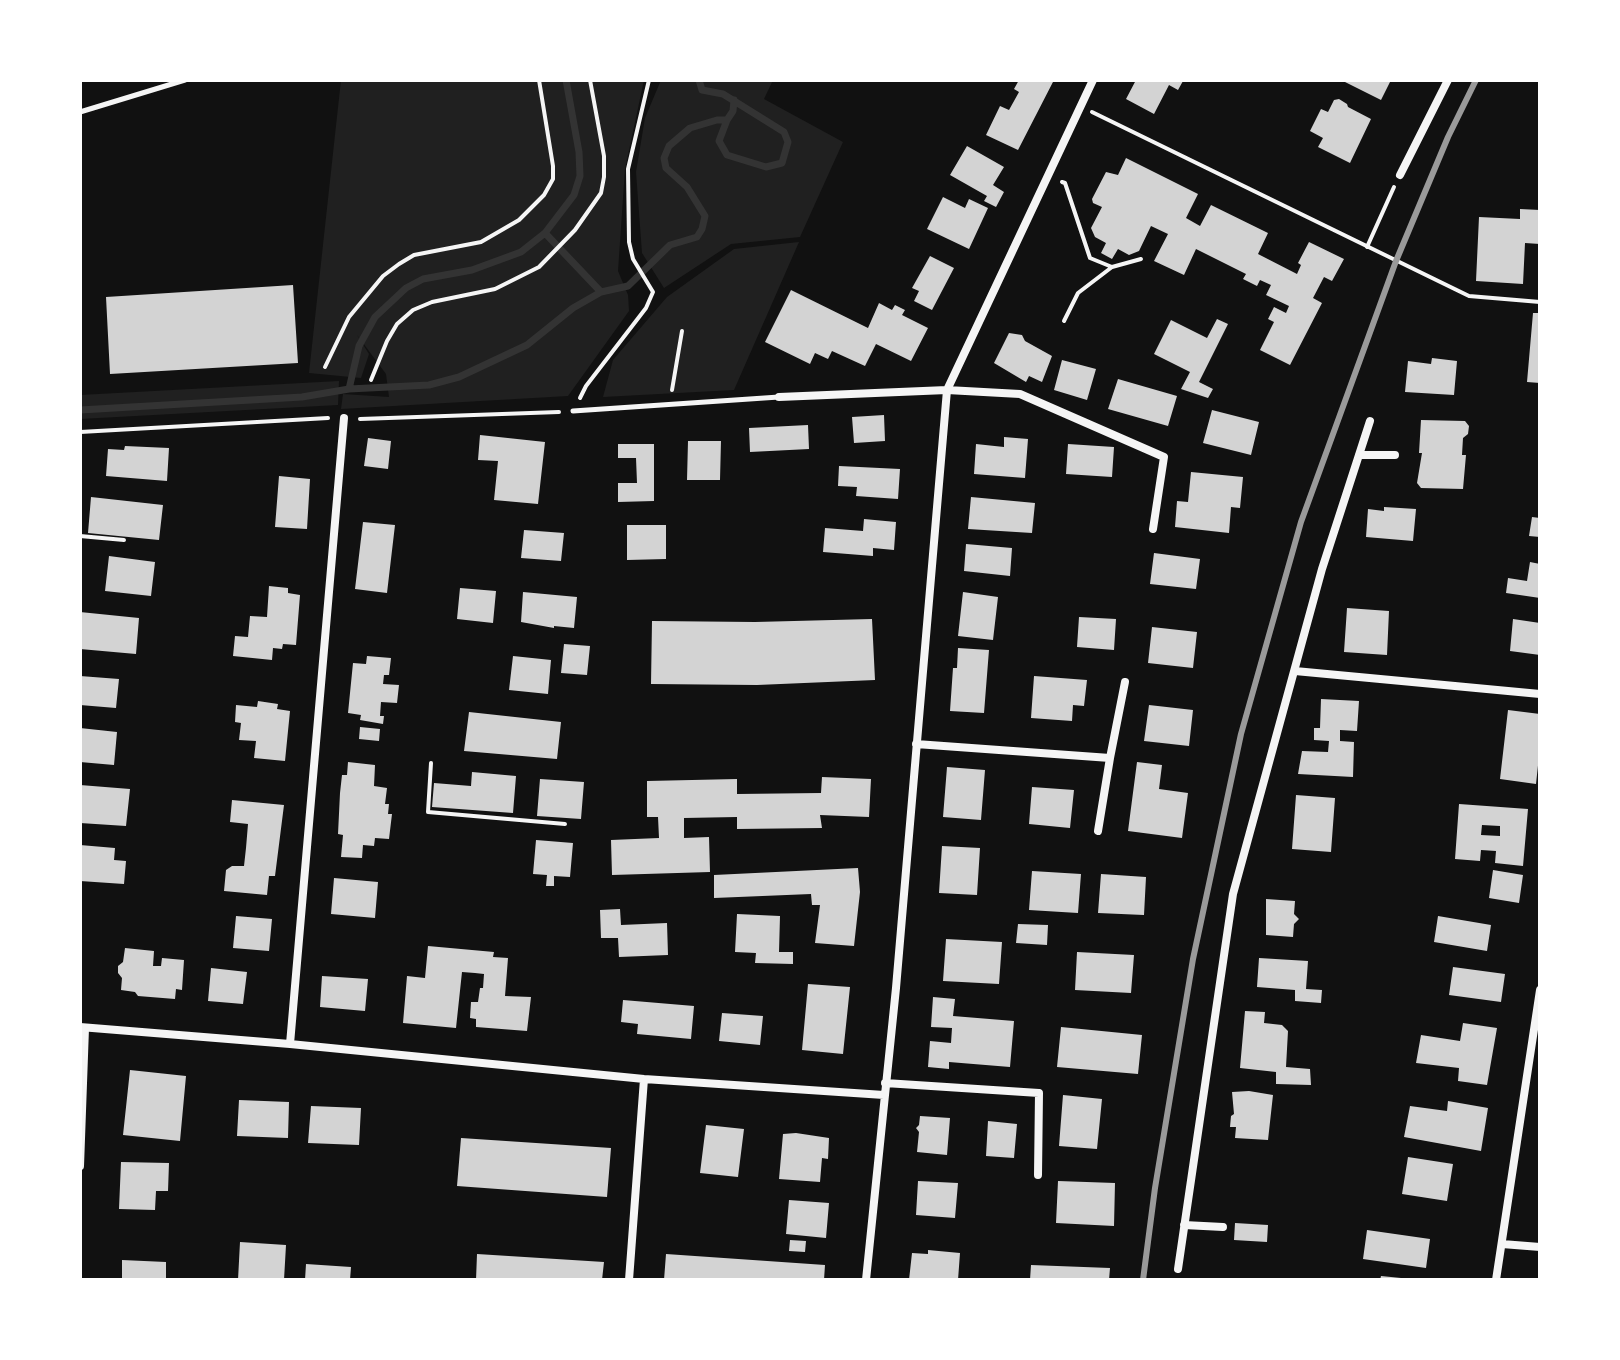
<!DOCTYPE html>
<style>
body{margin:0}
#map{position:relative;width:1620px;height:1360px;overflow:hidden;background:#111;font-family:Signika,sans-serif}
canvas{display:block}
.frame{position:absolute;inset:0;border:82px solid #fff;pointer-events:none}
</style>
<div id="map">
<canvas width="1620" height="1360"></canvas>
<div class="frame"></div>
</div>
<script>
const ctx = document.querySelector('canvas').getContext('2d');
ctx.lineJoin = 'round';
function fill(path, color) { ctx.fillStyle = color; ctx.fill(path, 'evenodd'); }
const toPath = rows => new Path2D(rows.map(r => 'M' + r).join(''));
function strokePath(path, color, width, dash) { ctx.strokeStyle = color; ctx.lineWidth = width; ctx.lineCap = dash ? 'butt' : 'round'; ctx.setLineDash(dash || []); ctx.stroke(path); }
const green = toPath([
 [341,80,644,80,625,169,618,271,628,295,629,311,568,396,341,409,343,394,389,397,386,374,357,335,369,354,361,378,309,373],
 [661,80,773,80,764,99,843,142,800,237,731,244,664,288,642,253,636,172,645,118],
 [799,242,734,390,603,397,613,360,667,297,734,249],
 [339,381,338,405,80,419,80,395]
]);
const stream = toPath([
 [727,120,733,111,734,100],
 [545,233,601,292],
 [349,389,359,346,375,317,406,288,423,279,472,270,521,252,545,233,574,195,580,176,579,152,566,80],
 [80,410,302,397,349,389,429,385,459,377,527,345,573,308,601,292,628,286,670,245,697,237,702,229,705,216,687,187,666,168,664,158,669,146,690,128,717,120,727,120,719,141,727,155,766,167,782,163,788,142,784,132,723,94,702,90,699,80]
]);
const building = toPath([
 [1019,80,1054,80,1018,150,986,135,1000,106,1009,110,1019,92,1014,89],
 [1136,80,1181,80,1183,81,1178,90,1169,85,1154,114,1126,99],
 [1341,80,1391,80,1381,100],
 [1339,99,1347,104,1348,107,1371,119,1350,163,1318,147,1323,138,1310,131,1321,109,1328,112,1334,100],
 [967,146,1004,167,993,185,1004,192,996,207,984,201,987,196,950,175],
 [1126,158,1198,194,1186,218,1200,226,1211,205,1268,233,1258,254,1297,274,1301,265,1298,263,1309,242,1344,259,1332,281,1324,277,1313,298,1322,303,1290,365,1260,350,1274,322,1268,319,1274,307,1286,313,1289,306,1266,295,1271,285,1260,280,1257,286,1243,279,1246,274,1196,249,1184,275,1154,261,1168,234,1151,226,1139,251,1129,255,1118,249,1112,259,1101,253,1106,243,1095,237,1091,228,1102,207,1093,203,1092,199,1106,172,1118,175],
 [943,197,965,208,969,199,988,208,969,249,927,229],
 [1520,209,1540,210,1540,244,1525,243,1523,284,1476,281,1479,217,1520,219],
 [930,256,954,268,932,310,914,301,919,291,912,288],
 [293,285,298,363,110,374,106,297],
 [791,290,868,328,879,303,892,310,895,305,905,310,902,315,928,328,911,361,876,344,865,366,832,351,828,359,815,353,810,364,765,342],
 [1533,313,1540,313,1540,383,1527,382],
 [1217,319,1228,324,1199,382,1213,389,1208,398,1181,389,1190,372,1154,354,1171,320,1207,338],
 [1009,333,1022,335,1025,341,1052,356,1042,382,1029,376,1026,382,994,363],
 [1432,358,1457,361,1454,395,1405,392,1408,361,1431,364],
 [1062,360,1096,369,1087,400,1054,390],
 [1118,379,1177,396,1168,426,1108,409],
 [1212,410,1259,422,1251,455,1203,443],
 [884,415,885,441,854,443,852,417],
 [1421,420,1465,421,1469,426,1468,434,1463,438,1462,455,1466,455,1463,489,1421,488,1417,483,1422,453,1419,453],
 [808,425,809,449,750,452,749,428],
 [480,435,545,442,538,504,494,500,498,461,478,460],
 [1004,437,1028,439,1025,478,974,474,976,444,1004,447],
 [368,438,391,441,388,469,364,466],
 [688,441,721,441,720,480,687,480],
 [618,444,654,444,654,501,618,502,618,483,637,483,636,458,618,458],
 [1068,444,1114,447,1112,477,1066,474],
 [125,446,169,448,167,481,106,476,108,449,124,450],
 [839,466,900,469,898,499,856,496,857,487,838,486],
 [1191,472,1243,477,1240,508,1231,507,1229,533,1175,527,1177,501,1188,502],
 [279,476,310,479,307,529,275,527],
 [91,497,163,505,159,540,88,533],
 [971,497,1035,503,1032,533,968,529],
 [1384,507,1416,509,1413,541,1366,537,1368,509,1384,511],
 [1532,517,1540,518,1540,537,1529,536],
 [864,519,896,522,894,550,873,548,873,556,823,552,825,528,863,531],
 [363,522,395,525,387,593,355,589],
 [627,525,666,525,666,559,627,560],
 [524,530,564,533,561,561,521,558],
 [966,544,1012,548,1010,576,964,571],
 [1154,553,1200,559,1196,589,1150,584],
 [109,556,155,562,151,596,105,591],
 [1530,562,1540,564,1540,598,1506,593,1508,578,1527,581],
 [269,586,288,588,288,593,300,595,296,645,283,644,282,649,273,648,272,660,233,656,235,636,248,637,250,616,267,617],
 [460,588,496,591,493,623,457,619],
 [523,592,577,597,574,628,554,626,554,628,521,622],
 [963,592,998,597,993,640,958,636],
 [1347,608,1389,611,1387,655,1344,652],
 [80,612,139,618,136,654,80,649],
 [1079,617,1116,619,1114,650,1077,647],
 [872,619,875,680,757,685,651,684,652,621,755,622],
 [1513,619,1540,623,1540,655,1510,651],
 [1152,627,1197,632,1193,668,1148,663],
 [564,644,590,646,587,675,561,673],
 [958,648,989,650,984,713,950,711,953,668,957,668],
 [367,656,391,658,389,675,384,675,383,684,399,685,397,703,381,702,380,716,384,716,383,724,360,720,361,715,348,713,353,663,366,664],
 [513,656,551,660,548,694,509,690],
 [80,676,119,679,116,708,80,705],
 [1034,676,1087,680,1084,706,1073,705,1072,721,1031,718],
 [1321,699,1359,701,1357,731,1340,730,1340,741,1354,742,1353,777,1298,774,1302,751,1328,752,1329,741,1314,740,1314,728,1320,728],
 [258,701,278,704,277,709,290,711,285,761,254,758,256,741,239,740,241,723,235,722,236,705,257,707],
 [1149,705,1193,710,1189,746,1144,741],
 [1508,710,1540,714,1540,747,1536,784,1500,779],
 [469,712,561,722,557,759,464,751],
 [360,727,380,729,379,741,359,739],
 [80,728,117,732,114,765,80,762],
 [348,762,375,765,374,786,387,788,385,804,389,804,388,814,392,814,389,839,375,838,374,846,363,845,362,858,341,857,343,835,338,834,340,793,342,775,347,775],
 [1137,762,1162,765,1159,789,1188,793,1182,838,1128,831],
 [947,767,985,770,981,820,943,817],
 [472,772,516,776,513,813,432,807,434,783,471,786],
 [822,777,871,779,869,817,820,815,822,828,737,829,737,817,684,818,684,838,709,837,710,872,612,875,611,840,659,838,658,817,647,817,647,781,737,779,737,794,821,793],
 [540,779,584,782,581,819,537,816],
 [80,785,130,789,126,826,80,823],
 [1032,787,1074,790,1070,828,1029,824],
 [1296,795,1335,798,1331,852,1292,849],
 [232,800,284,805,275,876,269,876,267,895,224,891,226,870,232,866,244,866,246,848,248,824,230,822],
 [1459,804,1528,809,1523,866,1495,863,1496,851,1481,850,1480,861,1455,859],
 [1482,825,1500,826,1500,836,1481,835],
 [536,840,573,843,570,877,554,876,554,886,546,886,547,875,533,874],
 [80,845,115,848,114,860,126,861,124,884,80,881],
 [942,846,980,848,977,895,939,893],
 [858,868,860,892,854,946,815,943,820,905,812,905,811,894,714,898,714,875],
 [1493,870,1523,875,1519,903,1489,898],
 [1032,871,1081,874,1078,913,1029,910],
 [1101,874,1146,877,1144,915,1098,913],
 [334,878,378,882,375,918,331,914],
 [1266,899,1295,901,1294,914,1299,919,1294,924,1293,937,1266,935],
 [620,909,621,925,667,923,668,955,619,957,618,938,601,938,600,910],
 [737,914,780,916,779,952,793,952,793,964,755,963,756,953,735,952],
 [236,916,272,919,269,951,233,948],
 [1438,916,1491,925,1487,951,1434,942],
 [1018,924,1048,925,1047,945,1016,943],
 [946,939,1002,942,999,984,943,981],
 [428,946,494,952,493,957,508,958,505,996,531,997,527,1031,476,1027,476,1019,470,1018,471,1002,478,1002,480,988,483,988,484,974,475,973,462,972,456,1028,403,1023,407,976,425,978],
 [125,948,154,951,153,966,161,966,162,958,184,960,182,990,176,989,175,999,138,996,135,992,121,990,122,978,118,973,118,966,123,962],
 [1077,952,1134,955,1131,993,1075,990],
 [1259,958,1308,961,1306,989,1322,990,1321,1003,1295,1001,1295,990,1257,987],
 [1453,967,1505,974,1501,1002,1449,995],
 [211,968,247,972,243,1004,208,1001],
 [322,976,368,979,365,1011,320,1007],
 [808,984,850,987,843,1054,802,1050],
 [933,997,955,999,953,1016,1014,1021,1010,1067,949,1062,949,1069,928,1067,930,1041,951,1043,952,1028,931,1027],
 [623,1000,694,1006,691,1039,637,1034,638,1024,621,1022],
 [1245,1011,1265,1012,1264,1023,1282,1025,1288,1031,1286,1067,1310,1069,1311,1085,1276,1084,1276,1072,1240,1068],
 [722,1013,763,1016,760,1045,719,1041],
 [1463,1023,1497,1028,1487,1085,1458,1081,1459,1068,1416,1063,1421,1035,1460,1041],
 [1061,1027,1142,1035,1138,1074,1057,1067],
 [130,1070,186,1076,180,1141,123,1135],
 [1249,1091,1273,1095,1268,1140,1235,1138,1236,1127,1230,1127,1231,1116,1234,1114,1232,1092],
 [1063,1095,1102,1099,1097,1149,1059,1146],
 [239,1100,289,1102,288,1138,237,1136],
 [1448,1101,1488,1108,1481,1151,1404,1137,1410,1106,1447,1111],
 [311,1106,361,1108,359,1145,308,1143],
 [920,1116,950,1118,947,1155,917,1152,919,1132,916,1128,919,1125],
 [988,1121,1017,1124,1014,1158,986,1156],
 [706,1125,744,1129,738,1177,700,1173],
 [796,1133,829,1138,828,1159,822,1158,820,1182,779,1179,783,1134],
 [461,1138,611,1148,607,1197,457,1186],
 [1408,1157,1453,1164,1447,1201,1402,1194],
 [121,1162,169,1163,168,1191,156,1191,155,1210,119,1209],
 [918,1181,958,1183,955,1218,916,1215],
 [1058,1181,1115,1183,1114,1226,1056,1223],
 [789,1200,829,1203,826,1238,786,1234],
 [1235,1223,1268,1225,1267,1242,1234,1240],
 [1367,1230,1430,1239,1426,1268,1363,1259],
 [790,1240,806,1241,805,1252,789,1251],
 [240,1242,286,1245,284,1280,238,1280],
 [928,1250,960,1253,958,1280,909,1280,912,1253,928,1254],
 [477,1254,604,1262,602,1280,476,1280],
 [666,1254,825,1265,824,1280,664,1280],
 [122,1260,166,1262,166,1280,122,1280],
 [306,1264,351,1267,350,1280,305,1280],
 [1031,1265,1110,1268,1109,1280,1030,1280],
 [1381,1276,1401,1278,1401,1280,1380,1280]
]);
const path = toPath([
 [1092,112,1469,296,1540,302],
 [1062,182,1065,183,1090,258,1112,267],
 [1367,247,1394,187],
 [1064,321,1078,293,1112,267,1141,259],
 [325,367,349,317,383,276,399,264,414,255,481,242,519,220,544,195,553,179,553,166,539,80],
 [371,380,387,341,397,324,413,310,432,302,495,289,539,267,575,230,601,193,604,177,604,156,590,80],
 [672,390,682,331],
 [580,398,586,386,646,308,653,292,633,259,629,242,628,169,649,80],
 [360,419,559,412],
 [80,432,328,418],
 [80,536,124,540],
 [431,763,428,812,565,824]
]);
const service = toPath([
 [80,112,185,80],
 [573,411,779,397]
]);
const minor = toPath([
 [1400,175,1448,80],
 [779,397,947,390,1020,394,1164,457,1153,529],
 [1359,455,1395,455],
 [1295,671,1540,694],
 [916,744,1110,758],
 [1098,831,1110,758,1125,682],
 [80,1027,290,1044,644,1079,884,1095],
 [290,1044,344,418],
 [885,1083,1039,1093,1038,1175],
 [80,1166,85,1028],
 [1184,1225,1223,1227],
 [1502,1244,1540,1247],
 [1178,1269,1233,894,1322,569,1370,421],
 [629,1280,644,1079],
 [866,1280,896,988,947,390,1093,80],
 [1496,1280,1540,990]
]);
const rail = toPath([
 [1143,1280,1155,1188,1193,959,1241,734,1301,522,1396,261,1448,137,1476,80]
]);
fill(green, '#202020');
strokePath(stream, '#333', 7);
fill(building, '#d3d3d3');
strokePath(path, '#f5f5f5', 4);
strokePath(service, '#f5f5f5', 5);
strokePath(minor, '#f5f5f5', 8);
strokePath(rail, '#9a9a9a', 6);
</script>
